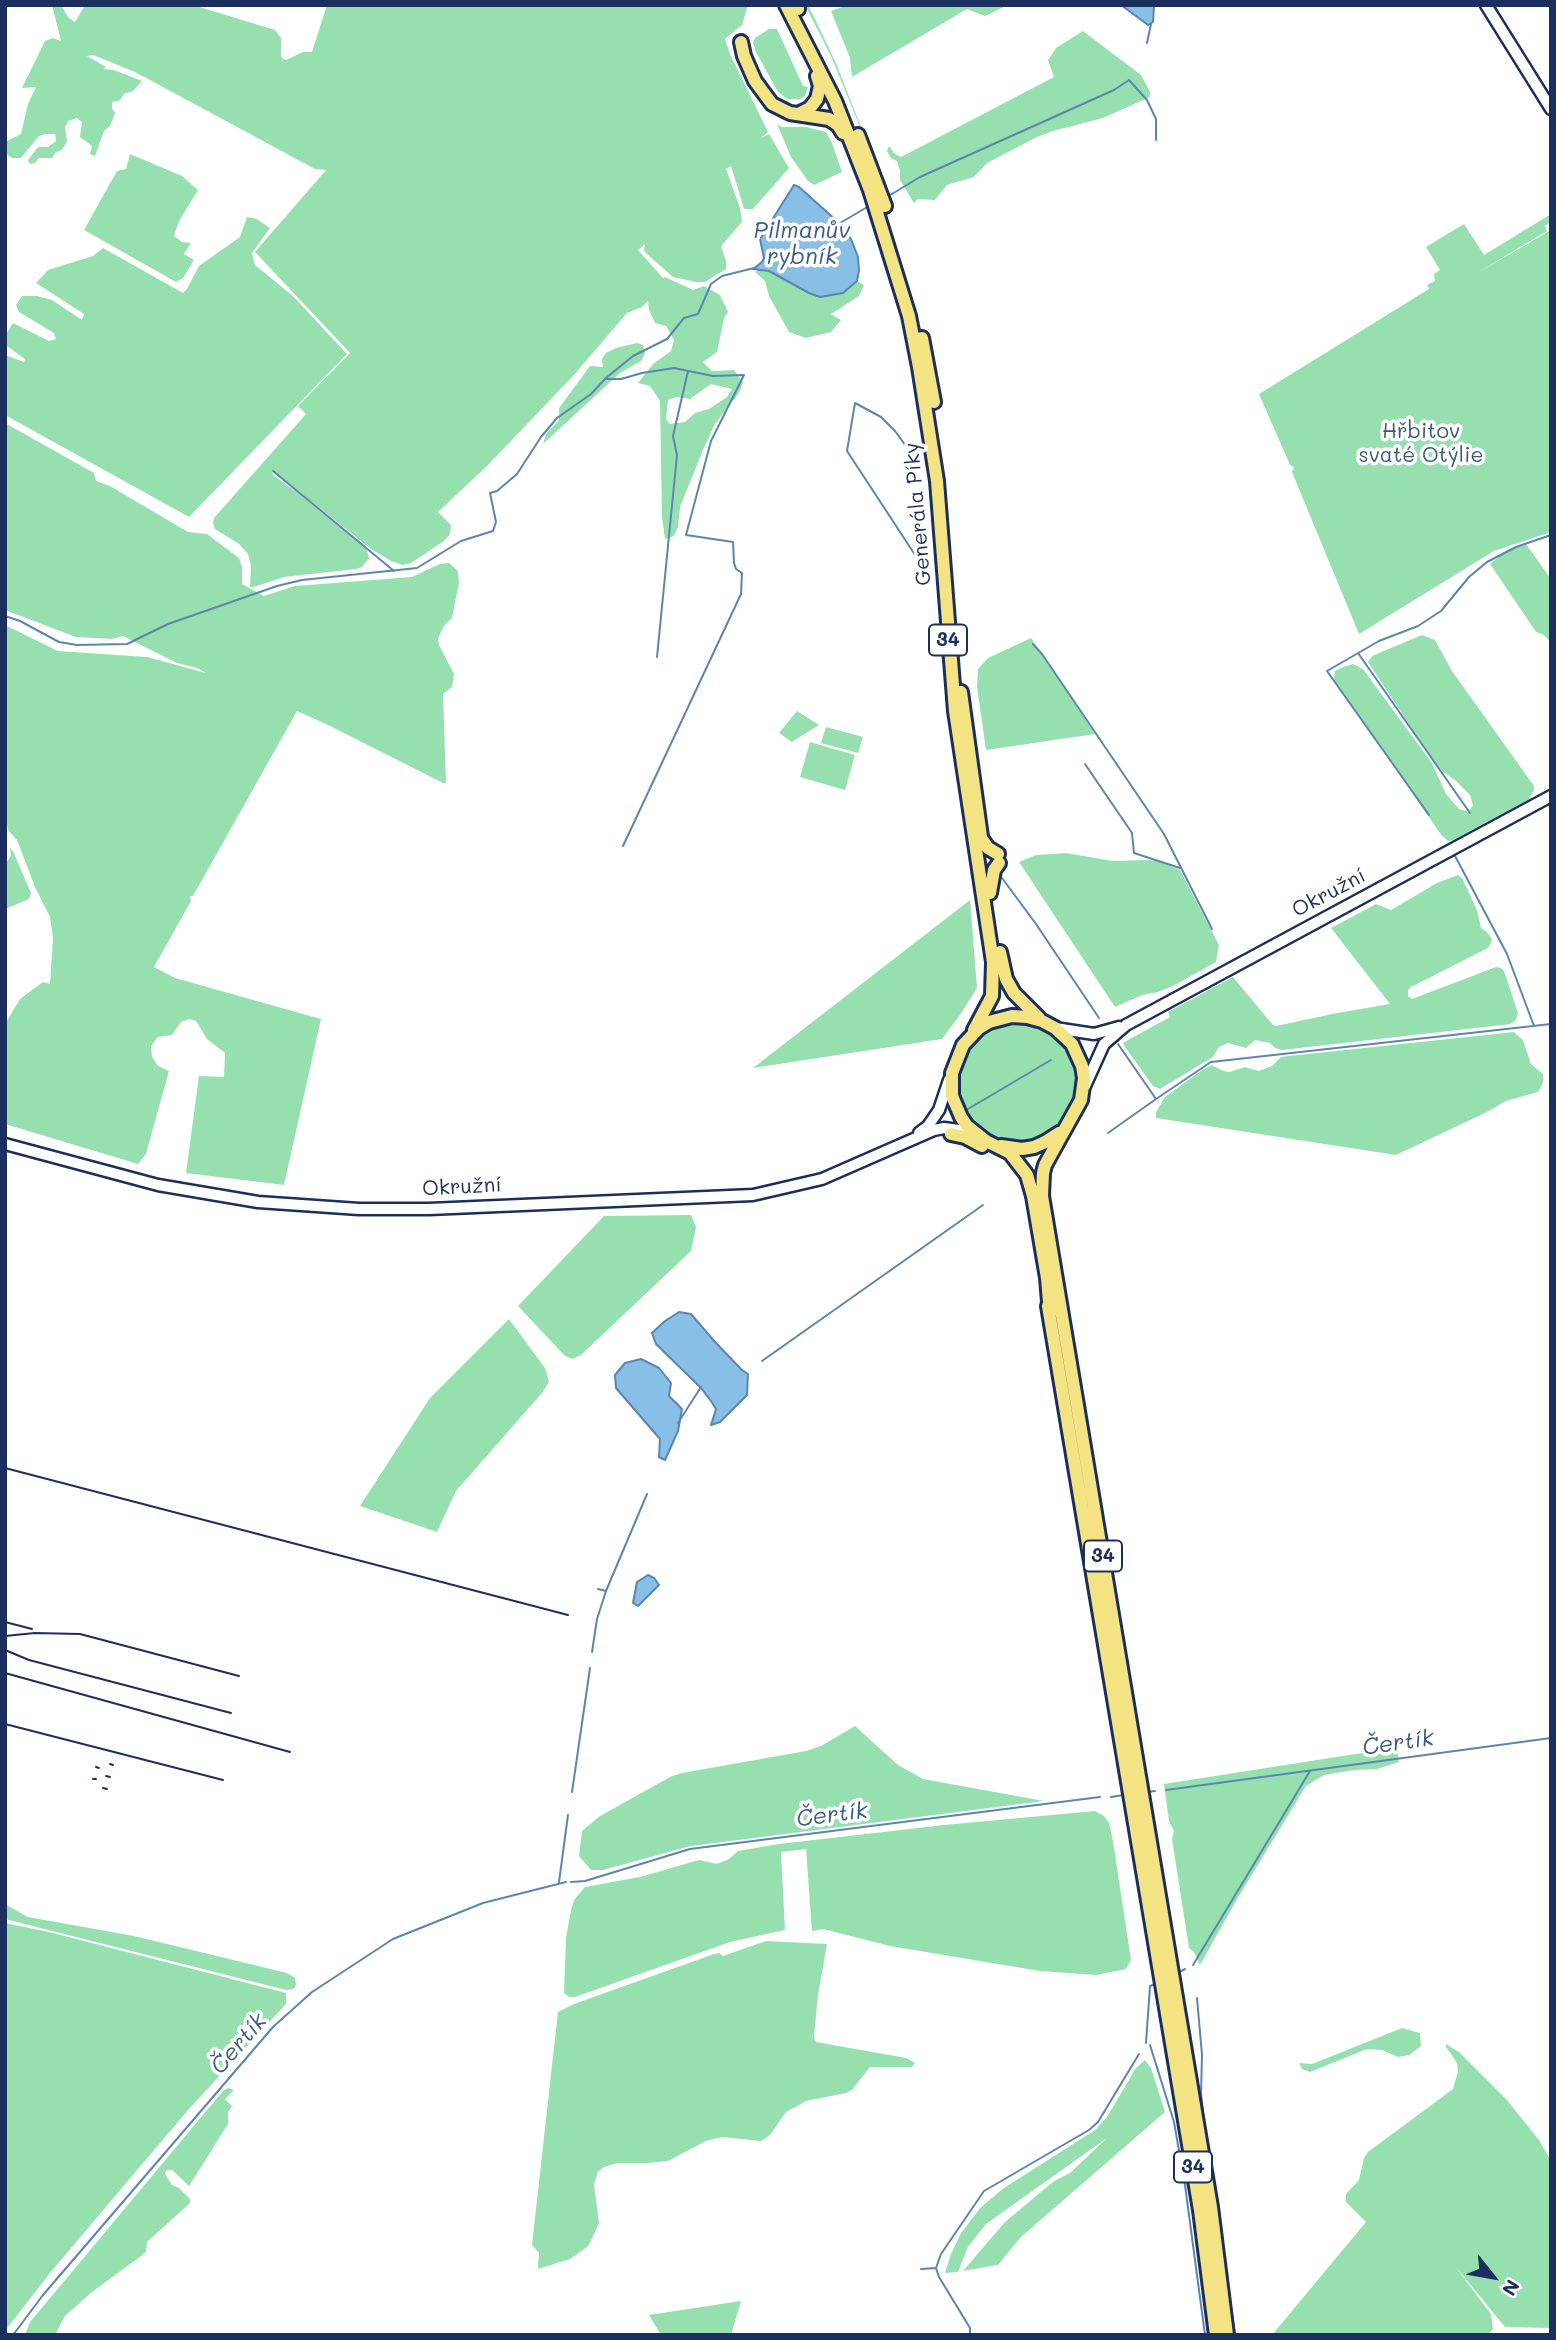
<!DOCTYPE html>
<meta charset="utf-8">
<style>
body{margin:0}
#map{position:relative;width:1556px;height:2340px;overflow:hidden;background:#fff;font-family:Mali,sans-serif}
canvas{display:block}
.frame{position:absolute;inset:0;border:7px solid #1b2f5e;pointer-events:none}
.north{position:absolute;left:1458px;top:2242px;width:70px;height:70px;-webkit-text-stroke:5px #fff;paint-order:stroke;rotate:121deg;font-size:19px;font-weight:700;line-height:28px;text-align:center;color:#1b2f5e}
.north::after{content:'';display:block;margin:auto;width:24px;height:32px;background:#1b2f5e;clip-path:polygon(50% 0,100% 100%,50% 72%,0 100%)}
</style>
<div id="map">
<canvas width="1556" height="2340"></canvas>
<div class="frame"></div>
<div class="north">N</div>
</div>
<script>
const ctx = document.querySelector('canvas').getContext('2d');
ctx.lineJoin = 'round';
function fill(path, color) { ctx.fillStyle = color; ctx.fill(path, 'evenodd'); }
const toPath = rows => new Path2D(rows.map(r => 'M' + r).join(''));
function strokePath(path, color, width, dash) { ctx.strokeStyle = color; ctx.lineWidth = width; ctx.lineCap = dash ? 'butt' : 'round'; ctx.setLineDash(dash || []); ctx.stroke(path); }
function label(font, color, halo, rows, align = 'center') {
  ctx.font = font + ' Mali,sans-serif'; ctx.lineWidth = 7; ctx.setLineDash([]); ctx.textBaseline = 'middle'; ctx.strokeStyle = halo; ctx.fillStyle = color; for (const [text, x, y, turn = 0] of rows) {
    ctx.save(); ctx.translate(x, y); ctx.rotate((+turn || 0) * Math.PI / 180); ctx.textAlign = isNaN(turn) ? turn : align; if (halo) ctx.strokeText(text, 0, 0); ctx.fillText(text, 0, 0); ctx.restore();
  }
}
const green = toPath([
 [52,5,61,5,68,17,75,22,85,5,193,5,275,30,281,38,281,56,283,59,286,60,303,52,312,52,327,5,748,5,742,25,725,39,730,54,768,132,761,138,769,134,789,168,753,209,744,209,731,166,726,169,740,208,742,222,721,246,726,261,726,269,705,282,696,282,673,277,648,255,644,251,645,244,638,250,663,278,665,277,693,290,704,286,720,295,728,312,724,318,717,352,703,362,712,371,734,370,743,382,739,393,715,424,703,450,680,507,678,527,674,536,665,539,662,517,660,401,650,386,638,383,653,364,671,351,674,340,666,326,655,323,649,310,648,301,642,307,627,313,574,375,488,465,438,512,451,525,450,534,444,541,411,563,403,565,391,561,371,549,272,470,273,475,297,492,367,550,369,558,362,567,356,569,284,577,254,587,250,587,251,566,248,554,239,544,215,529,213,523,214,518,306,414,298,406,350,353,255,252,326,170,315,169,135,72,93,55,87,56,106,67,103,69,114,70,142,81,133,91,124,94,119,101,112,102,112,108,115,113,110,126,104,131,95,156,90,154,92,146,80,137,82,122,77,118,68,121,65,127,67,141,62,150,56,152,52,158,39,158,35,163,30,164,28,160,38,147,48,147,56,141,55,134,46,134,39,136,21,158,12,158,5,153,5,142,21,134,28,104,36,87,22,88,45,41,53,38,61,41],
 [711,384,732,389,727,397,709,409,695,413,685,422,670,424,666,419,668,400,676,397,690,399],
 [805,5,808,5,816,21,836,63,882,181,831,56],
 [847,5,1008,5,985,16,967,9,852,77,850,58,831,11],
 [769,29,777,29,803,86,808,87,805,96,800,99,787,99,778,92,756,52,753,43,755,38],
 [1083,31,1141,75,1150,92,1150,97,1103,118,1053,131,1037,137,987,163,974,177,947,185,935,200,918,199,914,203,900,180,900,171,897,161,891,158,887,151,889,146,895,154,901,157,1054,77,1048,60,1056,48],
 [777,124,782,127,806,127,826,132,832,143,842,172,814,185,808,181,791,157],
 [130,154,182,176,198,190,179,221,174,236,182,242,191,243,184,254,194,260,183,278,176,282,84,230,117,171,126,169],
 [1551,214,1551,222,1545,226,1547,231,1474,275,1551,230,1551,532,1494,551,1359,634,1292,472,1294,467,1290,465,1259,394,1429,289,1427,285,1435,281,1434,274,1440,270,1426,247,1464,224,1484,255],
 [247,217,257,219,270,228,252,253,255,265,293,296,347,354,189,517,5,415,5,355,24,362,25,359,5,345,5,336,13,323,49,341,56,339,54,333,19,312,16,305,22,296,37,296,52,300,82,320,84,314,36,283,48,270,93,256,103,248,183,293,187,289,199,266,240,237],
 [760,270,769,271,781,277,843,293,857,281,864,285,859,296,831,314,841,320,831,332,806,338,789,332,769,296,765,281,755,272],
 [637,343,643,345,645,354,641,361,620,373,543,444,546,434,559,420,559,408,590,366,603,367,602,359,606,353,616,348],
 [5,423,94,473,96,481,110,486,188,532,207,534,239,558,242,567,242,584,264,596,295,586,412,577,440,564,449,563,458,571,459,583,452,618,444,626,438,638,439,645,454,674,452,687,443,694,446,783,443,783,326,724,297,711,193,896,190,896,191,901,154,967,175,978,321,1019,284,1185,186,1173,199,1076,224,1077,225,1053,207,1039,196,1021,190,1019,181,1022,172,1035,158,1037,151,1046,152,1057,158,1066,169,1071,146,1154,138,1164,5,1124,5,1024,20,999,43,982,50,984,53,938,50,917,35,887,17,840,8,830,5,813,5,625,58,651,147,657,206,673,197,668,177,663,123,636,112,639,76,637,5,610],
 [1526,544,1551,579,1551,643,1544,635,1536,632,1490,564,1505,552],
 [1422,635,1435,640,1452,671,1534,786,1534,790,1528,800,1453,840,1448,841,1442,836,1334,680,1335,671,1343,667,1353,664,1363,669,1432,763,1446,794,1459,809,1469,812,1473,805,1470,795,1456,781,1442,771,1428,753,1368,662,1372,656],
 [1031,638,1095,734,986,750,977,687,978,669,988,658],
 [797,711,819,725,792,742,779,733],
 [826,727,863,737,858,753,821,743],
 [810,742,855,755,845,790,800,777],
 [10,848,13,851,31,893,29,899,5,909,5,864,11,856],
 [1066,853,1113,861,1149,860,1161,862,1180,870,1219,945,1216,962,1173,986,1158,992,1142,995,1115,1007,1019,862,1036,855],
 [1458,875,1462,878,1477,910,1481,928,1487,932,1492,939,1491,943,1488,948,1411,987,1408,990,1408,996,1412,999,1496,967,1501,968,1504,971,1518,1013,1516,1020,1511,1024,1282,1050,1275,1048,1270,1043,1255,1040,1246,1048,1228,1043,1219,1047,1213,1057,1160,1089,1153,1086,1125,1047,1123,1043,1130,1039,1170,1017,1168,1012,1233,977,1273,1025,1276,1026,1337,1013,1390,1004,1331,928,1376,904,1391,910,1437,883],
 [970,900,977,988,960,1015,942,1039,753,1068],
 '957 1082a61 61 0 1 1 122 0a61 61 0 1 1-122 0Z',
 [1514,1032,1523,1040,1531,1064,1543,1074,1543,1083,1538,1092,1506,1101,1487,1112,1396,1155,1156,1118,1156,1112,1165,1097,1202,1070,1212,1065,1223,1071,1229,1072,1245,1067,1259,1071,1272,1066,1281,1057,1289,1056],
 [691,1215,696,1227,691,1251,581,1355,573,1359,565,1356,518,1306,604,1216],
 [509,1319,545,1368,549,1382,542,1393,456,1491,437,1532,360,1506,430,1398],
 [855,1726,898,1765,923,1779,1044,1801,691,1846,603,1870,591,1870,579,1856,582,1831,600,1816,670,1777,682,1773,806,1751,821,1746],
 [1381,1750,1398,1753,1399,1762,1377,1769,1354,1770,1324,1775,1306,1786,1236,1901,1200,1965,1194,1952,1189,1948,1172,1839,1174,1831,1169,1821,1164,1784],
 [1095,1811,1104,1816,1109,1823,1113,1841,1131,1960,1126,1969,1096,1975,1040,1971,890,1946,823,1929,812,1931,806,1849,781,1852,785,1930,730,1942,575,1997,569,1997,564,1993,566,1938,571,1910,574,1900,585,1887,640,1877,699,1860,717,1864,729,1859,738,1851,779,1844,944,1825],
 [5,1904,28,1917,134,1936,287,1973,295,1978,296,1985,294,1989,286,1990,5,1919],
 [5,1923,49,1932,286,1993,286,2004,188,2110,50,2273,5,2331],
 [766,1941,827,1944,818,1995,814,2037,816,2042,906,2058,915,2063,912,2067,870,2067,852,2090,846,2093,806,2101,786,2112,770,2135,761,2141,722,2137,706,2141,668,2161,647,2163,617,2163,604,2167,598,2172,594,2184,599,2223,591,2241,587,2247,570,2259,538,2269,539,2253,532,2245,558,2012,574,2004,714,1954,719,1953,723,1956],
 [1402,2028,1420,2033,1421,2046,1409,2055,1398,2057,1382,2050,1367,2049,1310,2072,1302,2069,1299,2063,1312,2064],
 [1446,2044,1459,2052,1507,2100,1539,2140,1551,2161,1551,2328,1505,2327,1455,2266,1491,2314,1493,2329,1489,2334,1272,2335,1366,2222,1346,2202,1346,2194,1359,2180,1364,2158,1368,2152,1453,2089,1458,2072,1457,2063,1446,2047],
 [1145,2060,1151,2068,1165,2112,1021,2237,998,2265,963,2271,1005,2222,1054,2181,1070,2173,1107,2138,986,2224,968,2247,958,2272,945,2273,951,2254,961,2233,981,2207,1004,2188,1095,2130,1107,2117,1136,2068],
 [228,2088,234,2090,225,2099,232,2106,228,2112,228,2124,189,2186,172,2170,166,2170,165,2174,172,2185,179,2188,190,2199,190,2203,147,2242,146,2252,141,2256,92,2292,65,2316,55,2335,25,2335,30,2322,223,2091],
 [741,2301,731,2335,661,2335,649,2315]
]);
const water = toPath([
 [1121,5,1154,5,1153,22,1148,25,1121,5],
 [794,185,799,187,837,221,836,225,840,224,851,239,858,257,859,270,857,281,843,293,820,297,809,293,769,271,753,269,762,262,764,258,760,239,794,185],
 [679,1312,691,1314,715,1342,742,1370,748,1374,747,1395,720,1422,711,1425,716,1409,711,1401,701,1388,656,1344,652,1333,665,1321,679,1312],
 [641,1359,659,1368,671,1383,669,1396,682,1409,678,1431,665,1460,659,1457,660,1439,616,1388,615,1375,625,1363,641,1359],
 [648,1575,654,1578,659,1585,638,1606,633,1603,637,1582,648,1575]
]);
const stream = toPath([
 [1147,43,1151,24],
 [887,197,920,177,1114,90,1129,80,1147,100,1156,119,1156,140],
 [835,226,869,206],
 [607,379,621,379,642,373,674,368,713,376,744,375,711,441,686,535,733,542,734,563,736,569,742,573,741,594,623,846],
 [911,453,895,431,881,417,855,403,847,451,921,564],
 [273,471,394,571],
 [5,616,20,621,59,642,77,645,127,644,168,624,277,586,302,580,417,568,461,541,493,531,496,522,490,493,497,491,517,474,541,437,557,418,591,394,606,378,633,356,667,339,684,318,698,314,711,284,722,276,754,268],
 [1033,644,1042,654,1164,834,1212,929],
 [1358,653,1470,813],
 [657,657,677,455,673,436,688,371],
 [1085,764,1132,833,1134,853,1180,868],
 [1429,815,1327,671,1379,641,1418,626,1441,611,1469,577,1487,562,1516,547,1551,535],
 [1454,854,1507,954,1534,1026],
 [1002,878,1036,924,1099,1018],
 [1118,1044,1156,1099,1211,1062,1551,1024],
 [968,1109,1051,1060],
 [1108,1133,1156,1099],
 [762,1361,983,1205],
 [678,1423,701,1387],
 [598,1589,606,1591],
 [592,1652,597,1619,606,1591,647,1494],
 [1166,1790,1551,1738],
 [572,1792,590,1668],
 [1147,1792,1155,1791],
 [1111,1797,1124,1795],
 [559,1882,568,1815],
 [571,1882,585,1881,690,1849,1100,1797],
 [1193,1965,1310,1771],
 [1179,1972,1185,1969],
 [1197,1998,1202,2055,1201,2094,1204,2123,1235,2335],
 [1146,2043,1150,1986,1155,1984],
 [1150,2045,1174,2122,1185,2185,1205,2335],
 [936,2268,939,2277,970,2328,970,2335],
 [921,2269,936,2268,941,2254,984,2191,1089,2130,1098,2122,1139,2054],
 [13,2335,43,2295,273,2027,312,1992,393,1939,483,1903,566,1882]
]);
const secondary = toPath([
 [1486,5,1551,109],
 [1055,1028,1094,1034,1119,1027],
 [1085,1086,1104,1044,1126,1025,1551,796],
 [919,1133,928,1126,939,1110,949,1080],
 [5,1144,158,1185,258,1202,359,1209,429,1209,753,1195,822,1179,934,1130,944,1128,974,1132]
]);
const trunk = toPath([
 [786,5,835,101,870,190,909,316,919,367,937,481,955,711,993,962,992,996,974,1030],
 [797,5,798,9],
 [741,42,744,56,755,81,772,104,790,113,829,119,838,125,843,133],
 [798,114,810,108,817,99,820,86,817,76],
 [858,135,885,206],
 [922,338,934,402],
 [961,692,982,844],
 [981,838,988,848,998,854],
 [990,893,994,870,999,863],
 [1000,952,1006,979,1014,993,1039,1018],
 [951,1134,965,1137,982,1146],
 [1001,1146,1022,1149,1034,1147,1045,1142,1059,1133],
 [1048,1306,1200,2210,1216,2335],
 [1050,1314,1047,1278,1033,1196,1027,1175,1010,1153,986,1141,967,1126,961,1117,952,1096,952,1073,963,1045,979,1028,989,1022,1012,1016,1027,1017,1042,1021,1055,1028,1072,1044,1082,1066,1084,1078,1081,1100,1045,1165,1043,1173,1042,1196,1211,2207,1227,2335]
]);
const rail = toPath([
 [5,1468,568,1615],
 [5,1622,32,1629],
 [5,1636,35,1633,80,1634,239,1676],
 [5,1650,29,1660,231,1713],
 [5,1673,290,1752],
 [5,1724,223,1780],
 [110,1764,113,1765],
 [96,1767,99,1768],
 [106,1776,110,1777],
 [93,1779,96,1779],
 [103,1788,107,1789]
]);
const shields = [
 [948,640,38],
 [1103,1556,38],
 [1193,2167,38]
];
const shieldNames = [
 ["34",948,640],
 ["34",1103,1556],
 ["34",1193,2167]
];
const parkNames = [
 ["Hřbitov",1421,432],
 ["svaté Otýlie",1421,456]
];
const streetNames = [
 ["Generála Píky",918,514,-95],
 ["Okružní",1329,893,-28],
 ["Okružní",462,1187,-3]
];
const waterNames = [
 ["Pilmanův",802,231],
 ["rybník",802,257],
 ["Čertík",1398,1743,-8],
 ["Čertík",832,1815,-7],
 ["Čertík",239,2044,-49]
];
fill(green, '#96e0b0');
fill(water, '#87bfe6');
strokePath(water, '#5c85b0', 2);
strokePath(stream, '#5c85b0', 2);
strokePath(secondary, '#1b2f5e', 15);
strokePath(trunk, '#1b2f5e', 18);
strokePath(secondary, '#fff', 10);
strokePath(trunk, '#f4e382', 12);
strokePath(rail, '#1b2f5e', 2);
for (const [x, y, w] of shields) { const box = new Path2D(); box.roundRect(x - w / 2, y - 15.5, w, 31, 5); ctx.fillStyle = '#fff'; ctx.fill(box); strokePath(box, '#1b2f5e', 2); }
label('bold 19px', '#1b2f5e', null, shieldNames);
label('21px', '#3a5b72', '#fff', parkNames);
label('21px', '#1b2f5e', '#fff', streetNames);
label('italic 23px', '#3b5a87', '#fff', waterNames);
</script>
